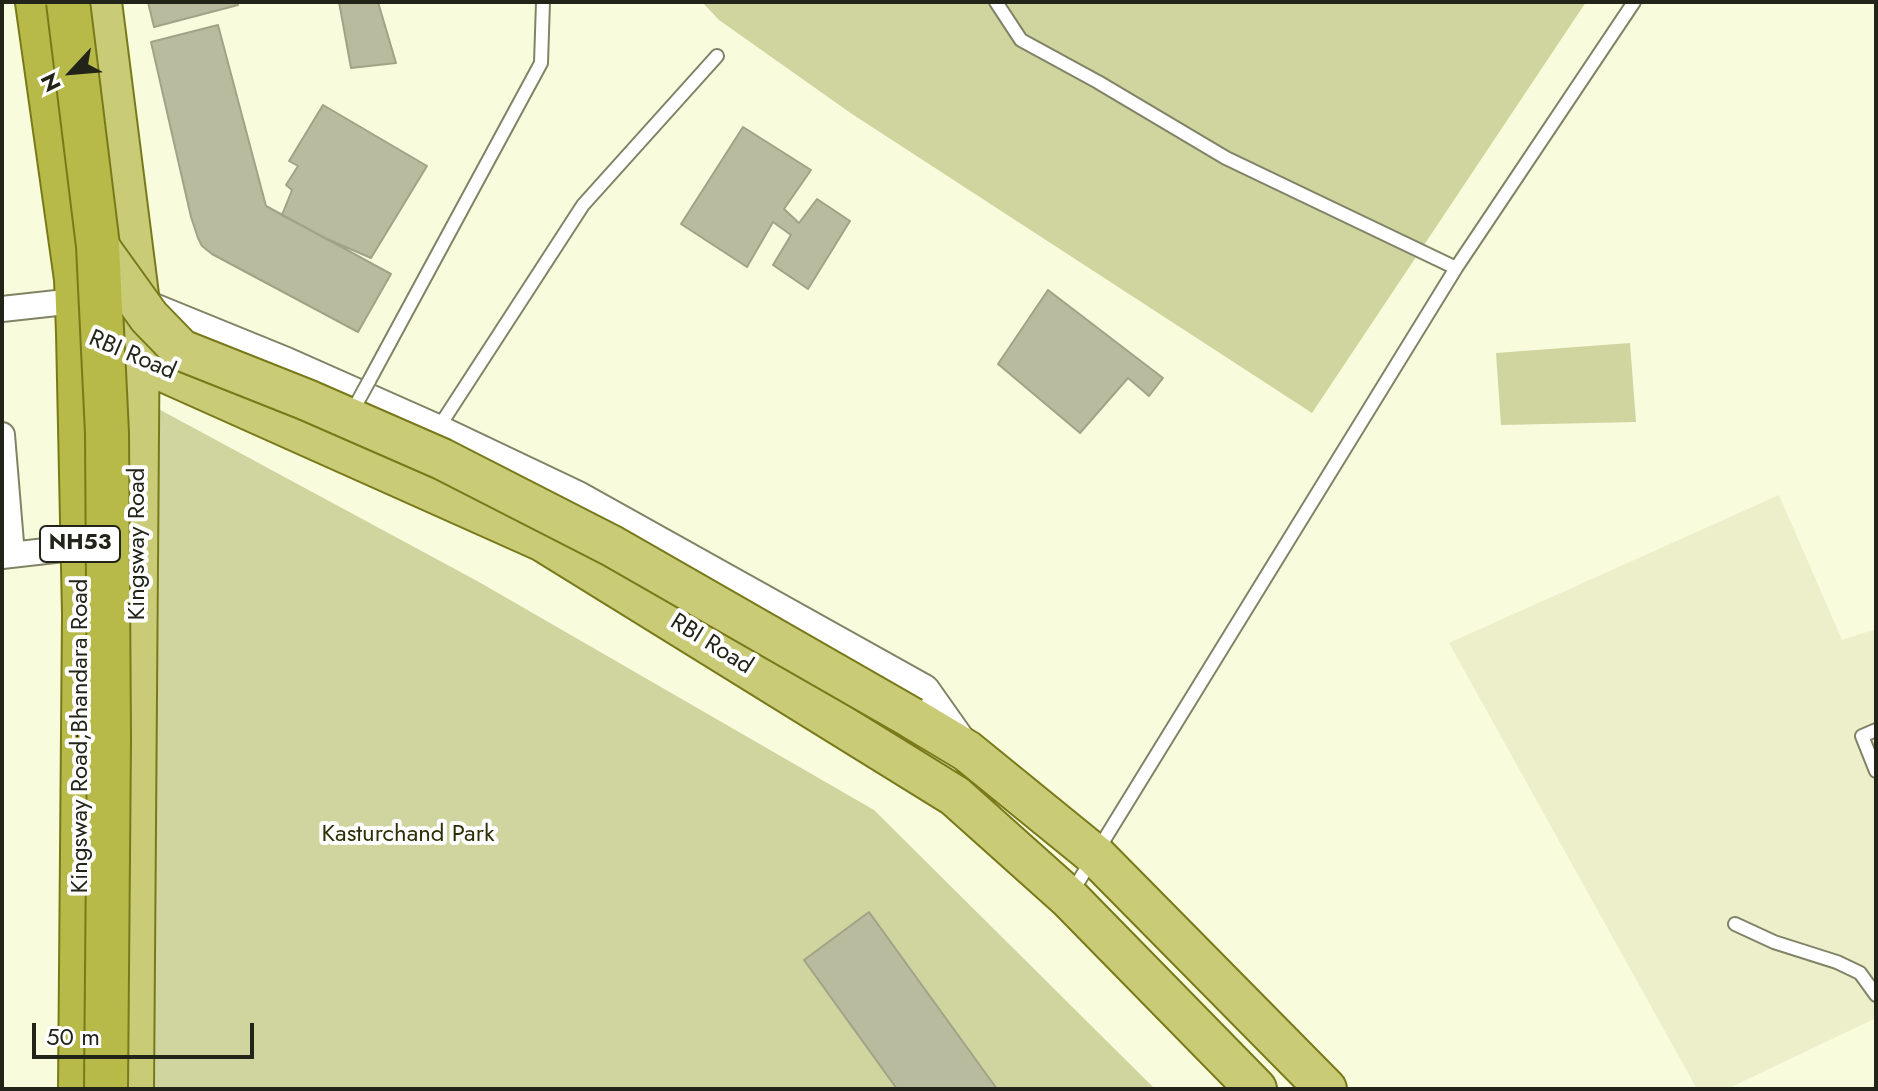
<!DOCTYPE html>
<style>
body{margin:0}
#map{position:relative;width:1878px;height:1091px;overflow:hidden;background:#f9fbdd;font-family:Jost,sans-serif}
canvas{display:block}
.frame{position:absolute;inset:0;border:4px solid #232419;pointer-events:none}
.north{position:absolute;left:32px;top:32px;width:80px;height:80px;-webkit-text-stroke:6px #fff;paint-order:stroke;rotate:244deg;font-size:22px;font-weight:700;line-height:32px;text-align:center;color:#232419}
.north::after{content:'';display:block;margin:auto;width:28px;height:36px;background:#232419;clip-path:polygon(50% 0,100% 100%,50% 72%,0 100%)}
.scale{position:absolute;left:32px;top:1023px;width:222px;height:36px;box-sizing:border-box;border:4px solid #232419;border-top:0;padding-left:10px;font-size:24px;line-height:28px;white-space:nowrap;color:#232419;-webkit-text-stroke:6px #fff;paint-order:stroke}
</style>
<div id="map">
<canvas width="1878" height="1091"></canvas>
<div class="frame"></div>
<div class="north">N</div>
<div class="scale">50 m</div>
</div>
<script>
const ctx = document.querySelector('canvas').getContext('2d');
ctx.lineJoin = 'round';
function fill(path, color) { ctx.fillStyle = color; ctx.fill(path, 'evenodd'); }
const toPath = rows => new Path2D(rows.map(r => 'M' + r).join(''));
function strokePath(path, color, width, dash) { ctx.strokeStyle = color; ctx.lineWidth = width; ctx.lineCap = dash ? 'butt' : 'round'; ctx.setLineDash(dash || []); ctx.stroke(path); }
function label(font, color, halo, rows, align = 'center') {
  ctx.font = font + ' Jost,sans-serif'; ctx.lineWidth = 8; ctx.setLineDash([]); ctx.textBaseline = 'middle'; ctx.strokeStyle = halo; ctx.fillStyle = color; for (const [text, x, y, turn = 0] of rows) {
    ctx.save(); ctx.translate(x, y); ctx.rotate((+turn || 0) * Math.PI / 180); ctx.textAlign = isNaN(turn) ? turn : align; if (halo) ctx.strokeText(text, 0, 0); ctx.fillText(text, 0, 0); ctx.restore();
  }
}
const built = toPath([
 [1779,495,1842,640,1876,629,1876,1018,1727,1089,1697,1089,1449,643]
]);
const green = toPath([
 [702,2,1586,2,1312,413,852,114,719,20],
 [1630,343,1636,422,1501,425,1496,353],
 [153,406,479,582,874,810,1155,1089,152,1089]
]);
const building = toPath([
 [148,2,237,2,238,5,154,27,148,2],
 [339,2,378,2,396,63,351,68,339,2],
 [218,25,266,206,391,274,358,332,212,254,202,246,198,238,191,217,151,42,218,25],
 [323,105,427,166,371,258,325,238,282,215,292,190,286,185,298,166,289,161,323,105],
 [743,127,811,170,784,209,799,223,817,199,850,221,808,289,773,265,791,235,773,222,747,267,681,224,743,127],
 [1048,290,1163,378,1149,396,1128,378,1080,433,998,364,1048,290],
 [869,912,997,1089,897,1089,804,960,869,912]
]);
const service = toPath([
 [996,2,1021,40,1098,82,1226,158,1456,268],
 [369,381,541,63,543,2],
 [437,430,583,205,717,56],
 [1876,730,1862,736,1876,771],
 [1072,892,1456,268,1634,2],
 [1735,924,1774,942,1837,962,1860,973,1876,995]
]);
const minor = toPath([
 [2,309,75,301],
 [2,435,12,555],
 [2,556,81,547]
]);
const tertiary = toPath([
 [141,304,286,363,437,430,578,497,924,690,960,741]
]);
const primary = toPath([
 [101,2,139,303,133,1089],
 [78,333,543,541,955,796,1069,898,1256,1089],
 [912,718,967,751,1096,856,1326,1089]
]);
const trunk = toPath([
 [37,2,76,279,78,333,84,614,80,1089]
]);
const serviceBridge = toPath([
 [352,412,369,381]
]);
const primaryBridge = toPath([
 [98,246,149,317,181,350,307,400,442,459,612,546,912,718]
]);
const trunkBridge = toPath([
 [68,2,98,246,107,433,109,740,106,1089]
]);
const shields = [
 [80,544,80]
];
const shieldNames = [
 ["NH53",80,544]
];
const streetNames = [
 ["RBI Road",132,356,23],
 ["Kingsway Road",138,544,-90],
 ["RBI Road",711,645,32],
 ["Kingsway Road;Bhandara Road",81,736,-90]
];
const parkNames = [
 ["Kasturchand Park",408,835]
];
fill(built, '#ecefc9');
fill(green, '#d0d49e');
fill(building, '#b9bb9e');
strokePath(building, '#a1a387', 2);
strokePath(service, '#818367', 16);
strokePath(minor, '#818367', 28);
strokePath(tertiary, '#818367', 34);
strokePath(primary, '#787a1a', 44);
strokePath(trunk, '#787a1a', 46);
strokePath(service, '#fff', 12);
strokePath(minor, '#fff', 24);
strokePath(tertiary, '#fff', 30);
strokePath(primary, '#c9cb76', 40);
strokePath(trunk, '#b7ba48', 42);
strokePath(serviceBridge, '#818367', 16, []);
strokePath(primaryBridge, '#787a1a', 44, []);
strokePath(trunkBridge, '#787a1a', 46, []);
strokePath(serviceBridge, '#fff', 12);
strokePath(primaryBridge, '#c9cb76', 40);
strokePath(trunkBridge, '#b7ba48', 42);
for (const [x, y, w] of shields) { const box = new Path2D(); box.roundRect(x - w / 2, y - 18, w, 36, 6); ctx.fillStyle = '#fff'; ctx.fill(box); strokePath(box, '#232419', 2); }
label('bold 22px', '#232419', null, shieldNames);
label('24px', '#232419', '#fff', streetNames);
label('24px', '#2e2f06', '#fff', parkNames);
</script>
